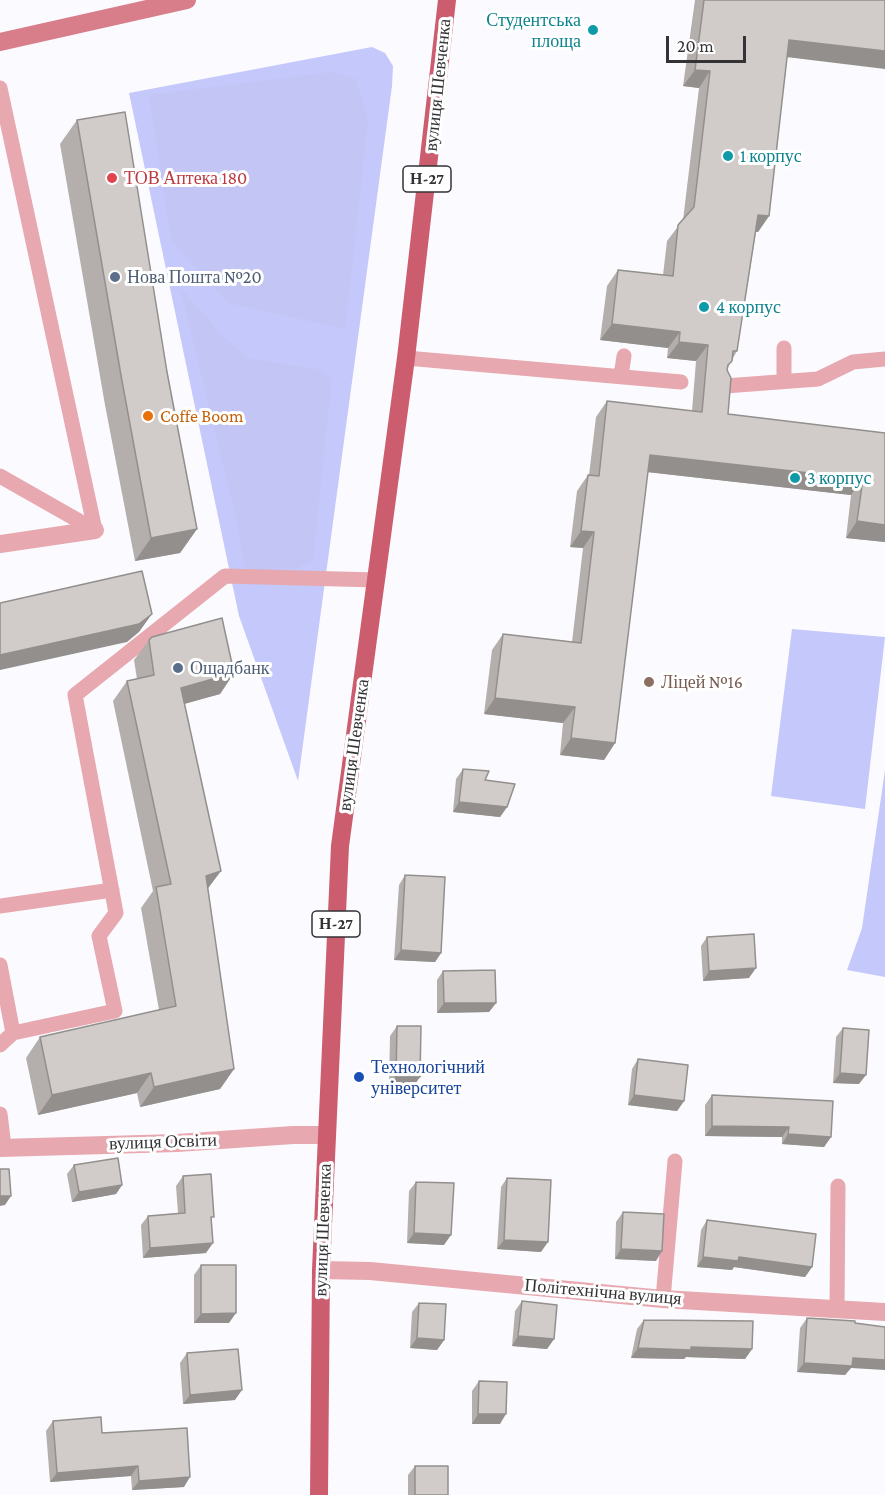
<!DOCTYPE html>
<meta charset="utf-8">
<style>
body{margin:0}
#map{position:relative;width:885px;height:1495px;overflow:hidden;background:#fbfbff;font-family:"Crimson Pro",serif}
canvas{display:block}
.scale{position:absolute;left:666px;top:36px;width:80px;height:27px;box-sizing:border-box;border:3px solid #333336;border-top:0;padding-left:8px;font-size:18px;line-height:21px;white-space:nowrap;color:#333336;-webkit-text-stroke:4px #fff;paint-order:stroke}
</style>
<div id="map">
<canvas width="885" height="1495"></canvas>
<div class="scale">20 m</div>
</div>
<script>
const ctx = document.querySelector('canvas').getContext('2d');
ctx.lineJoin = 'round';
function fill(path, color) { ctx.fillStyle = color; ctx.fill(path, 'evenodd'); }
const toPath = rows => new Path2D(rows.map(r => 'M' + r).join(''));
function strokePath(path, color, width, dash) { ctx.strokeStyle = color; ctx.lineWidth = width; ctx.lineCap = dash ? 'butt' : 'round'; ctx.setLineDash(dash || []); ctx.stroke(path); }
function label(font, color, halo, rows, align = 'center') {
  ctx.font = font + ' "Crimson Pro",serif'; ctx.lineWidth = 6; ctx.setLineDash([]); ctx.textBaseline = 'middle'; ctx.strokeStyle = halo; ctx.fillStyle = color; for (const [text, x, y, turn = 0] of rows) {
    ctx.save(); ctx.translate(x, y); ctx.rotate((+turn || 0) * Math.PI / 180); ctx.textAlign = isNaN(turn) ? turn : align; if (halo) ctx.strokeText(text, 0, 0); ctx.fillText(text, 0, 0); ctx.restore();
  }
}
const green = toPath([
 [372,47,385,53,393,66,392,86,298,781,239,616,129,93],
 [792,629,885,637,865,809,771,796],
 [885,770,885,977,847,970,862,928]
]);
const forest = toPath([
 [331,72,356,79,368,121,345,329,228,303,171,241,149,95],
 [180,288,221,334,247,358,316,369,332,378,313,561,297,568,246,576,236,518]
]);
const service = toPath([
 [0,88,95,530],
 [406,358,681,382],
 [621,376,624,356],
 [784,381,784,348],
 [725,386,818,379,853,362,885,359],
 [0,476,95,530],
 [0,906,112,890],
 [0,965,13,1033],
 [0,1045,13,1033,115,1011,99,936,116,913,75,695,225,576,377,580],
 [0,1114,4,1147],
 [663,1299,675,1161],
 [837,1310,838,1186]
]);
const minor = toPath([
 [0,544,95,530],
 [0,1148,177,1143,293,1135,326,1135],
 [321,1270,370,1271,663,1299,885,1312]
]);
const secondary = toPath([
 [0,42,187,0]
]);
const primary = toPath([
 [319,1495,321,1270,340,846,406,358,447,0]
]);
const wall = toPath([
 [695,0,885,0,787,58,769,216,758,232,756,232,737,351,727,369,728,414,885,433,885,542,846,538,851,495,647,472,615,743,604,760,560,755,563,723,484,714,492,650,503,634,572,642,583,548,570,547,577,491,588,475,589,475,596,417,607,401,692,411,696,361,667,358,668,348,600,340,607,286,618,270,663,275,667,241,683,220,699,88,683,86],
 [77,120,167,372,197,529,180,553,135,561,105,405,60,144],
 [149,640,234,673,220,694,184,704,208,889,234,1069,220,1089,140,1107,137,1093,38,1115,26,1058,40,1037,159,1010,141,908,153,891,113,701,127,681,137,679,134,660],
 [463,769,485,780,507,807,500,817,453,812,456,779],
 [405,875,441,953,435,962,394,960,399,885],
 [707,937,749,978,703,981,701,946],
 [443,971,496,1003,489,1012,437,1013,437,980],
 [397,1026,413,1087,389,1086,390,1036],
 [843,1028,859,1084,833,1083,836,1037],
 [638,1059,684,1101,677,1111,628,1105,632,1069],
 [712,1095,831,1137,824,1147,782,1144,782,1137,705,1136,705,1105],
 [74,1165,122,1185,116,1194,72,1202,67,1174],
 [183,1176,211,1221,206,1253,143,1258,141,1225,148,1216,178,1213,176,1186],
 [507,1178,541,1252,497,1249,501,1187],
 [416,1182,444,1245,407,1243,409,1191],
 [623,1212,656,1261,615,1259,616,1222],
 [707,1220,812,1267,805,1277,734,1267,732,1270,697,1267,701,1230],
 [201,1265,229,1323,194,1323,194,1275],
 [522,1301,554,1339,547,1349,512,1346,515,1311],
 [419,1303,444,1340,437,1350,410,1348,412,1312],
 [807,1318,851,1368,845,1375,797,1372,800,1328],
 [644,1320,752,1349,745,1359,686,1357,684,1359,631,1358,637,1329],
 [187,1353,235,1400,183,1404,180,1363],
 [479,1381,500,1424,472,1424,472,1391],
 [53,1421,102,1433,184,1487,132,1490,131,1476,50,1482,46,1431],
 [415,1466,448,1495,408,1495,408,1475]
]);
const shadedWall = toPath([
 [789,40,885,51,885,69,778,56],
 [695,70,710,71,699,88,683,86],
 [758,215,769,216,758,232,747,231],
 [612,324,680,332,668,348,600,340],
 [679,342,708,345,696,361,667,358],
 [650,455,863,479,851,495,638,471],
 [857,521,885,525,885,542,846,538],
 [197,529,180,553,135,561,151,538],
 [581,531,594,532,583,548,570,547],
 [152,614,139,632,127,642,0,670,0,655],
 [234,673,220,694,166,709,181,688],
 [495,698,575,707,563,723,484,714],
 [571,738,615,743,604,760,560,755],
 [459,802,507,807,500,817,453,812],
 [221,871,206,891,206,876],
 [401,950,441,953,435,962,394,960],
 [756,968,749,978,703,981,709,971],
 [444,1003,496,1003,489,1012,437,1013],
 [234,1069,220,1089,140,1107,154,1087],
 [151,1073,137,1093,38,1115,52,1095],
 [840,1073,866,1075,859,1084,833,1083],
 [396,1077,420,1077,413,1087,389,1086],
 [634,1095,684,1101,677,1111,628,1105],
 [712,1126,789,1127,782,1137,705,1136],
 [788,1134,831,1137,824,1147,782,1144],
 [122,1185,116,1194,72,1202,79,1192],
 [0,1196,11,1196,5,1205,0,1206],
 [414,1233,451,1235,444,1245,407,1243],
 [504,1240,548,1242,541,1252,497,1249],
 [213,1243,206,1253,143,1258,150,1248],
 [621,1249,662,1251,656,1261,615,1259],
 [703,1257,739,1257,812,1267,805,1277,734,1267,732,1270,697,1267],
 [236,1313,229,1323,194,1323,201,1314],
 [518,1336,554,1339,547,1349,512,1346],
 [417,1338,444,1340,437,1350,410,1348],
 [691,1347,752,1349,745,1359,686,1357,684,1359,631,1358,638,1348],
 [853,1358,885,1360,885,1370,851,1368,845,1375,797,1372,804,1363],
 [242,1390,235,1400,183,1404,190,1395],
 [478,1414,506,1414,500,1424,472,1424],
 [138,1466,131,1476,50,1482,57,1473],
 [190,1477,184,1487,132,1490,139,1481]
]);
const building = toPath([
 [704,0,885,0,885,51,789,40,769,216,758,215,737,351,733,351,732,361,728,365,727,370,731,378,728,414,885,433,885,525,857,521,863,479,650,455,615,743,571,738,575,707,495,698,503,634,581,643,594,532,581,531,588,475,599,476,607,401,702,412,708,345,679,342,680,332,612,324,618,270,673,276,678,225,694,207,710,71,695,70,704,0],
 [125,112,167,372,197,529,151,538,122,381,77,120,125,112],
 [142,571,152,614,139,624,0,655,0,603,142,571],
 [222,618,234,673,181,688,221,871,206,876,234,1069,154,1087,151,1073,52,1095,40,1037,176,1006,156,887,171,884,127,681,154,675,149,640,152,637,222,618],
 [463,769,489,771,485,780,515,784,507,807,459,802,463,769],
 [405,875,445,877,441,953,401,950,405,875],
 [754,934,756,968,709,971,707,937,754,934],
 [495,970,496,1003,444,1003,443,971,495,970],
 [397,1026,421,1026,420,1077,396,1077,397,1026],
 [843,1028,869,1030,866,1075,840,1073,843,1028],
 [638,1059,688,1065,684,1101,634,1095,638,1059],
 [712,1095,833,1101,831,1137,788,1134,789,1127,712,1126,712,1095],
 [118,1158,122,1185,79,1192,74,1165,118,1158],
 [0,1169,9,1169,11,1196,0,1196,0,1169],
 [211,1174,214,1217,211,1217,213,1243,150,1248,148,1216,185,1213,183,1176,211,1174],
 [507,1178,551,1180,548,1242,504,1240,507,1178],
 [416,1182,454,1183,451,1235,414,1233,416,1182],
 [623,1212,664,1214,662,1251,621,1249,623,1212],
 [707,1220,816,1234,812,1267,739,1257,738,1261,703,1257,707,1220],
 [201,1265,236,1265,236,1313,201,1314,201,1265],
 [522,1301,557,1305,554,1339,518,1336,522,1301],
 [419,1303,446,1304,444,1340,417,1338,419,1303],
 [807,1318,855,1321,855,1323,885,1327,885,1360,853,1358,852,1366,804,1363,807,1318],
 [644,1320,753,1321,752,1349,691,1347,691,1350,638,1348,644,1320],
 [238,1349,242,1390,190,1395,187,1353,238,1349],
 [479,1381,507,1382,506,1414,478,1414,479,1381],
 [101,1417,102,1433,187,1428,190,1477,139,1481,138,1466,57,1473,53,1421,101,1417],
 [415,1466,448,1466,448,1495,415,1495,415,1466]
]);
const markers = [
 [593,30,6,"#0f9aa8"],
 [728,156,6,"#0f9aa8"],
 [112,178,6,"#e0444e"],
 [115,277,6,"#5c6f8a"],
 [704,307,6,"#0f9aa8"],
 [148,416,6,"#e8710a"],
 [795,478,6,"#0f9aa8"],
 [178,668,6,"#5c6f8a"],
 [649,682,6,"#8d6e63"],
 [359,1077,6,"#1a4fb4"]
];
const shields = [
 [427,179,48],
 [336,924,48]
];
const shieldNames = [
 ["Н-27",427,179],
 ["Н-27",336,924]
];
const cultureNames = [
 ["Студентська",581,20,"right"],
 ["площа",581,41,"right"],
 ["1 корпус",740,156],
 ["4 корпус",716,307],
 ["3 корпус",807,478]
];
const streetNames = [
 ["вулиця Шевченка",438,85,-84],
 ["вулиця Шевченка",354,745,-82],
 ["вулиця Освіти",163,1142,-2],
 ["вулиця Шевченка",323,1230,-88],
 ["Політехнічна вулиця",603,1292,5]
];
const healthNames = [
 ["ТОВ Аптека 180",124,178]
];
const serviceNames = [
 ["Нова Пошта №20",127,277],
 ["Ощадбанк",190,668]
];
const foodNames = [
 ["Coffe Boom",160,416]
];
const educationNames = [
 ["Ліцей №16",661,682]
];
const transitNames = [
 ["Технологічний",371,1067],
 ["університет",371,1088]
];
fill(green, '#c4c8fb');
fill(forest, '#c3c6f4');
strokePath(service, '#e7a8af', 15);
strokePath(minor, '#e7a8af', 18);
strokePath(secondary, '#d87d8a', 18);
strokePath(primary, '#cc5d6f', 18);
fill(wall, '#b4afad');
fill(shadedWall, '#928f8d');
fill(building, '#d1ccc9');
strokePath(building, '#928f8d', 1.5);
for (const [x, y, r, color] of markers) { const dot = new Path2D(); dot.arc(x, y, r, 0, 2 * Math.PI); ctx.fillStyle = color; ctx.fill(dot); strokePath(dot, '#fff', 2); }
for (const [x, y, w] of shields) { const box = new Path2D(); box.roundRect(x - w / 2, y - 13, w, 26, 4.5); ctx.fillStyle = '#fff'; ctx.fill(box); strokePath(box, '#333336', 1.5); }
label('bold 16px', '#333336', null, shieldNames);
label('18px', '#0d838f', '#fff', cultureNames, 'left');
label('18px', '#333336', '#fff', streetNames);
label('18px', '#be3a42', '#fff', healthNames, 'left');
label('18px', '#4e5e75', '#fff', serviceNames, 'left');
label('18px', '#c56008', '#fff', foodNames, 'left');
label('18px', '#785e54', '#fff', educationNames, 'left');
label('18px', '#164399', '#fff', transitNames, 'left');
</script>
